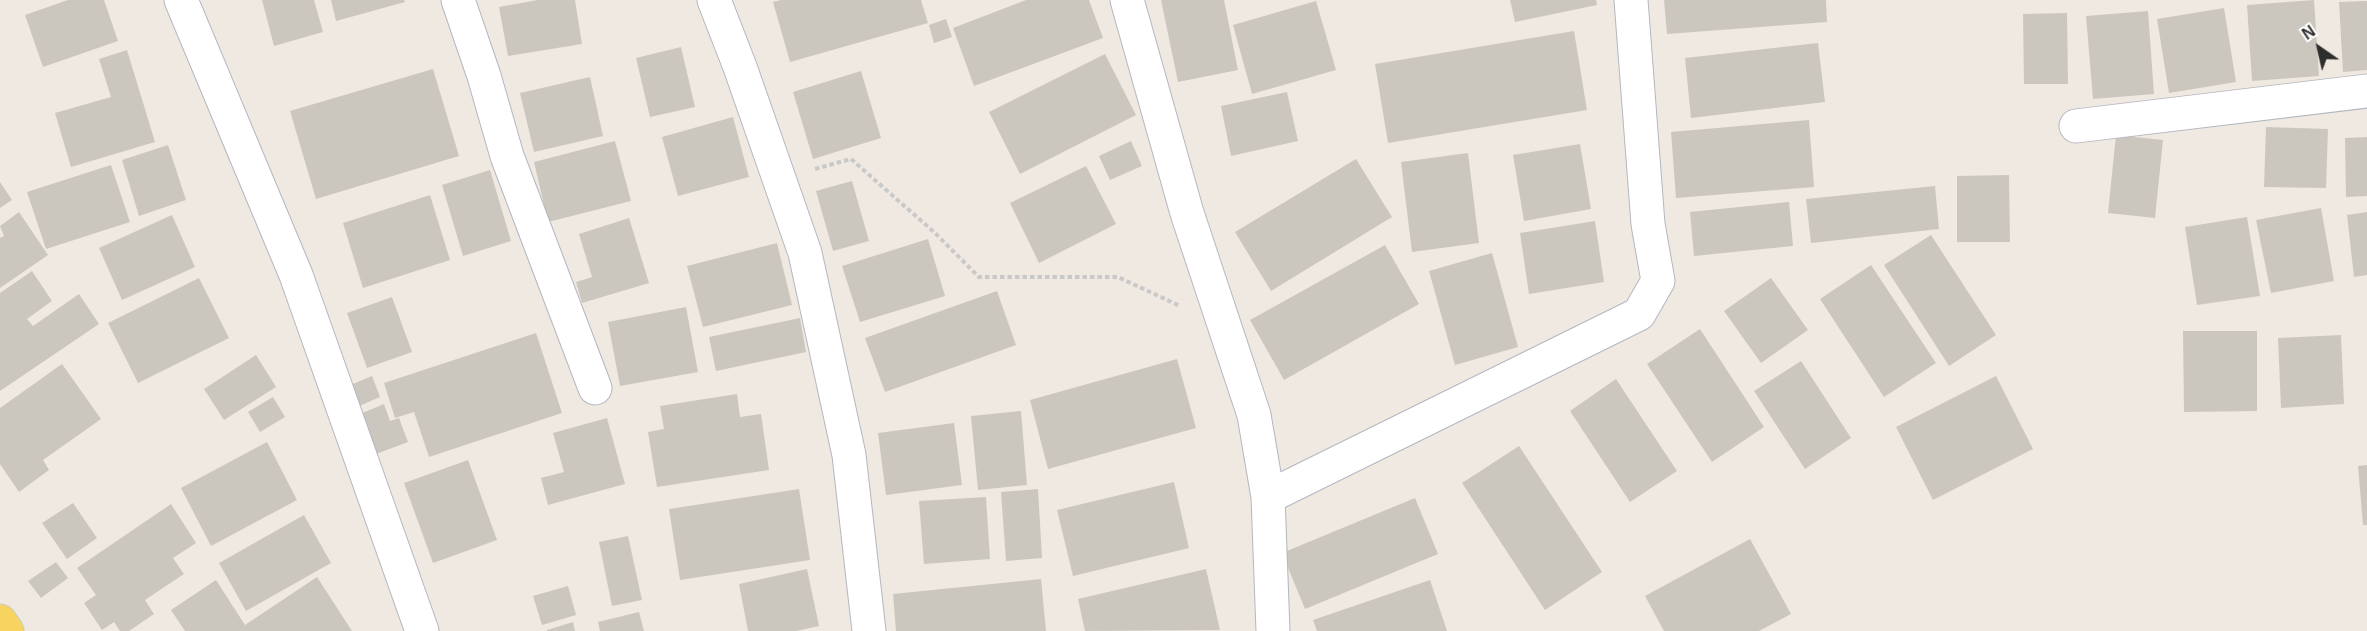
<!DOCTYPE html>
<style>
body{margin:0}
#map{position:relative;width:2367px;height:631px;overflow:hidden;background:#efe9e1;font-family:Arial,sans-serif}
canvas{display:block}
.north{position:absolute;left:2289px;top:18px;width:60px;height:60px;-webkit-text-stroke:4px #fff;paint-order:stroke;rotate:326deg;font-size:16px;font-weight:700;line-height:24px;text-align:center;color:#2e2e2e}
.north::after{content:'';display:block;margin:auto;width:21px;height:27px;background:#2e2e2e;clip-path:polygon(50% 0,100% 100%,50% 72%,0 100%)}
</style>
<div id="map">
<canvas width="2367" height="631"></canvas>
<div class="north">N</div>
</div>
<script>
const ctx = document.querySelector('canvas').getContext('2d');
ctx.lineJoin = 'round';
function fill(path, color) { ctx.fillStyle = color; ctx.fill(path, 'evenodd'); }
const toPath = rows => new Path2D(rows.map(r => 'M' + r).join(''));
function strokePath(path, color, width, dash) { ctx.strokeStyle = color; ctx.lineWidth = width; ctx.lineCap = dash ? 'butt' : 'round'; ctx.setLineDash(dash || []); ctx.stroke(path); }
const building = toPath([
 [68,0,104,0,118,41,43,67,25,15],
 [262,0,314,0,323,32,274,46],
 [331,0,404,0,405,2,336,21],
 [538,0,575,0,582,44,508,56,499,7],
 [781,0,921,0,928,23,790,62,773,2],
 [1026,0,1089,0,1103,38,974,86,953,28],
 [1161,0,1224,0,1238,70,1178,82],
 [1510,0,1596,0,1597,5,1515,22],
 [1664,0,1826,0,1827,22,1667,34],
 [2314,0,2319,76,2252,81,2247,5],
 [1316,1,1336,70,1252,94,1233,25],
 [2367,1,2367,70,2343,72,2339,2],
 [2224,8,2236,82,2169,93,2157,19],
 [2148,11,2154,94,2093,99,2086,16],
 [2067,13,2068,84,2024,84,2023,14],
 [946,19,952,37,934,43,929,25],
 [1574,31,1587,110,1388,143,1375,64],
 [1818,43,1825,102,1691,118,1685,58],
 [681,47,695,107,650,117,636,58],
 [127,50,155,142,71,167,55,113,111,97,99,59],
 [1105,54,1136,115,1020,174,989,112],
 [433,69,459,156,316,199,290,111],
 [861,71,881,138,813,159,793,92],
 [590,77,603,136,534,152,520,93],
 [1287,92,1298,141,1231,156,1221,106],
 [733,117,749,177,678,196,662,137],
 [1809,120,1814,187,1676,198,1671,132],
 [2266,127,2328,129,2326,188,2264,187],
 [2116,135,2163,140,2155,218,2108,213],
 [2367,137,2367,196,2346,197,2345,138],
 [615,141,631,201,548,222,534,162],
 [1131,141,1142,166,1110,180,1099,156],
 [1580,144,1591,209,1524,221,1513,155],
 [168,145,186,200,139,216,122,160],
 [1468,153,1479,243,1412,252,1401,162],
 [1356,159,1392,217,1271,291,1235,232],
 [111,165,130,222,46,249,27,192],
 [1086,166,1116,224,1039,263,1010,203],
 [490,170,511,241,463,256,442,185],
 [2009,175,2010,242,1957,242,1957,176],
 [852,181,869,241,833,251,816,191],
 [0,182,12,200,0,208],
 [1935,186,1939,229,1811,243,1806,199],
 [430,195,450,260,363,288,343,223],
 [1789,202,1793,246,1694,256,1690,212],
 [2321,208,2334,281,2271,293,2256,220],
 [19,212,48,255,0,288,0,238,4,236,0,226],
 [2367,212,2367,275,2354,277,2347,215],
 [172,215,195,267,122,300,99,248],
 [2247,217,2260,296,2197,305,2185,227],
 [629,218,649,283,582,303,576,282,592,277,579,234],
 [1595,221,1604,282,1529,294,1520,233],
 [1931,235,1996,335,1949,366,1884,265],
 [928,239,945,296,860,322,842,266],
 [777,243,792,305,703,327,687,266],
 [1385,245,1419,304,1284,380,1250,320],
 [1492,253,1518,347,1455,365,1429,271],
 [1871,265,1936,363,1884,397,1820,299],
 [32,271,52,301,27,319,33,326,79,294,99,324,0,391,0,293],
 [199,278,229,338,138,383,108,323],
 [1771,278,1808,330,1761,363,1724,311],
 [997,291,1016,345,885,392,865,338],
 [392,297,412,352,367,368,347,313],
 [686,307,698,372,620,386,608,322],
 [800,318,806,352,716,371,709,337],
 [1700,329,1764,427,1712,462,1647,364],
 [2183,331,2257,331,2257,411,2184,412],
 [536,333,562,413,429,457,414,412,395,418,384,383],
 [2341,335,2344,404,2281,408,2278,338],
 [256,355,276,387,224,420,204,389],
 [1177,359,1196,428,1048,469,1030,400],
 [1801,361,1851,438,1805,469,1754,391],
 [62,364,101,419,43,460,49,470,19,492,0,464,0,408],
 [372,376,380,397,357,407,348,386],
 [1996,376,2033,449,1933,500,1896,427],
 [1616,379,1677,471,1630,502,1570,411],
 [737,394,740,417,761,414,769,470,657,487,648,432,664,429,660,406],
 [273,397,285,417,260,432,248,412],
 [384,404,390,421,399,418,408,442,376,454,360,414],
 [1021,411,1027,485,978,490,971,416],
 [607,418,625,484,548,505,541,478,564,472,553,433],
 [954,423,962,485,886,495,878,433],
 [267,442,297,500,211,546,181,488],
 [1519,446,1602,572,1545,610,1462,483],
 [468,460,497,540,433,563,404,483],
 [2367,465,2367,525,2363,525,2358,466],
 [1174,482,1189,548,1073,576,1057,510],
 [799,489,810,560,680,580,669,509],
 [1038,489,1042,558,1006,561,1001,492],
 [986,497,990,559,924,564,919,501],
 [1415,498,1438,554,1305,609,1282,553],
 [73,503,97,538,67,559,42,523],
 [171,504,196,543,173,558,184,574,145,600,154,614,129,631,120,631,114,622,102,630,84,603,96,595,77,568],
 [304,515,331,563,246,611,219,563],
 [628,536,642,600,612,606,599,542],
 [1750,539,1791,614,1759,631,1664,631,1645,596],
 [56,562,68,578,41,598,28,581],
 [807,569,819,626,796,631,748,631,739,584],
 [1206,569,1220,630,1085,631,1078,599],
 [317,577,352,631,185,631,171,610,216,580,245,625],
 [1041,579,1046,631,896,631,893,594],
 [1430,580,1447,631,1317,631,1313,620],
 [568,586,576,615,542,625,533,596],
 [639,612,644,631,600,631,598,622],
 [573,622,575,631,547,631,547,630]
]);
const path = toPath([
 [815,169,851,159,934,232,979,277,1118,277,1180,306]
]);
const minor = toPath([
 [181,0,296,275,422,631],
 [458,0,484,76,507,156,595,388],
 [714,0,740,67,805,253,849,455,869,631],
 [1127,0,1187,213,1254,415,1268,497,1273,631],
 [2076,126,2367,91],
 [1268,497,1639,314,1658,281,1648,224,1631,0]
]);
const major = toPath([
 [0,621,7,631]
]);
fill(building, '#cbc7bf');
strokePath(minor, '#b4b7c1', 35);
strokePath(major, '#c9c9c9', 35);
strokePath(path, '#c9c9c9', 4, [4.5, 3]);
strokePath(minor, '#fff', 33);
strokePath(major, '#f6d45f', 33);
</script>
